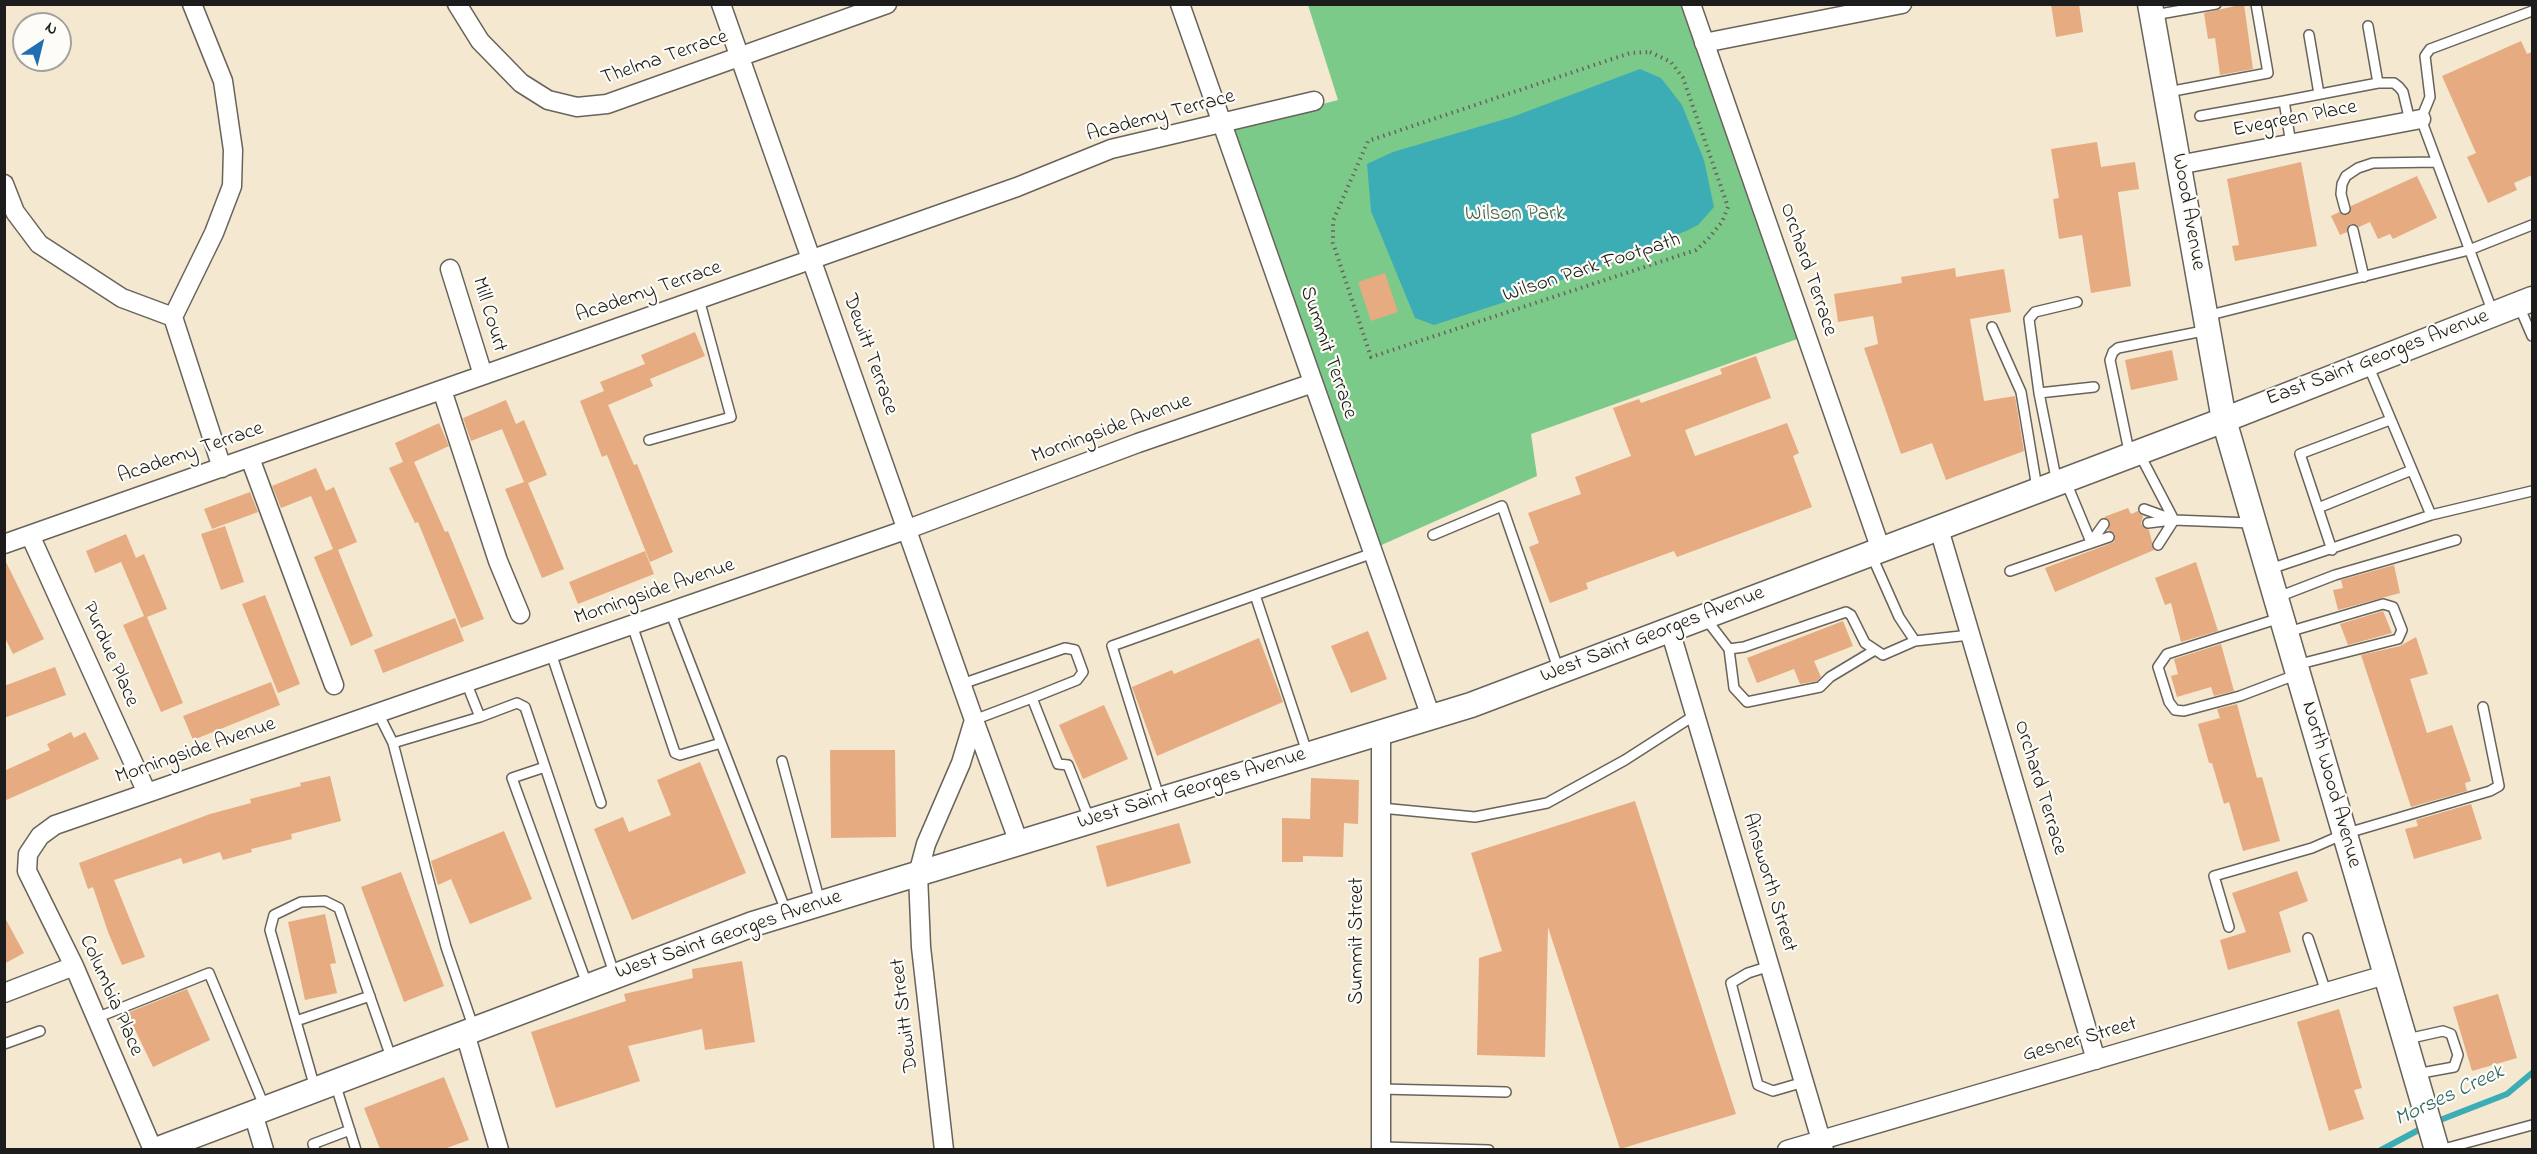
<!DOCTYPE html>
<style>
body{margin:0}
#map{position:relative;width:2537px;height:1154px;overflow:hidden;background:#f4e8d0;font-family:"Indie Flower",sans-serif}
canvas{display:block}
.frame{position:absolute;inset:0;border:6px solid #1c1c1c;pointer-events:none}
.north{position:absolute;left:12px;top:12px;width:60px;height:60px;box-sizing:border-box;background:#fdfcf7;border:2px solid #a3a29f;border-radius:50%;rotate:35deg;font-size:16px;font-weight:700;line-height:24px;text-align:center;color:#1c1c1c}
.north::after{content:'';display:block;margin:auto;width:21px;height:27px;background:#1f6fb2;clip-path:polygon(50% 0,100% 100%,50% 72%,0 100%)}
</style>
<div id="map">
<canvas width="2537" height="1154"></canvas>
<div class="frame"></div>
<div class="north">N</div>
</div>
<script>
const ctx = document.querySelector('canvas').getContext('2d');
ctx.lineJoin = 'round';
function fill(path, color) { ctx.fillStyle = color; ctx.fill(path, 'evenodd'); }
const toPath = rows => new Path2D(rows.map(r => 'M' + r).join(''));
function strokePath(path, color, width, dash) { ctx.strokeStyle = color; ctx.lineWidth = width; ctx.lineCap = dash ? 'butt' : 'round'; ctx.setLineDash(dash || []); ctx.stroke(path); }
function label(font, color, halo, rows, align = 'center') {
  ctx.font = font + ' "Indie Flower",sans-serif'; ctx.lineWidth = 4.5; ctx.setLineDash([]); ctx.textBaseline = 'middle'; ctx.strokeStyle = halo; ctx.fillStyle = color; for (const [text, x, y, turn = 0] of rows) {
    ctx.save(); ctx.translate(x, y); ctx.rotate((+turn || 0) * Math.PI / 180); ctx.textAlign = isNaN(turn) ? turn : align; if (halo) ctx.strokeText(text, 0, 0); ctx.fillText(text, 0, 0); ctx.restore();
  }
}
const green = toPath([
 [1308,5,1685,5,1803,337,1531,434,1537,476,1377,547,1228,128,1338,100]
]);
const water = toPath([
 [1640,69,1661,78,1682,105,1704,160,1714,207,1698,225,1686,231,1508,301,1434,325,1415,318,1371,211,1367,164,1393,152,1512,117]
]);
const stream = toPath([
 [2435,1122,2507,1094,2532,1073],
 [2381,1150,2426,1126]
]);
const building = toPath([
 [2051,4,2079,4,2083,32,2056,37],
 [2244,4,2253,69,2220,75,2215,38,2208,39,2204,13],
 [2521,41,2527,54,2532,52,2532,175,2514,183,2517,190,2488,203,2467,157,2476,153,2442,76],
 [2097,142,2101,167,2135,162,2139,189,2118,192,2131,286,2091,293,2082,235,2059,239,2053,199,2059,198,2051,149],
 [2301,162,2317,246,2235,261,2232,246,2239,245,2227,179],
 [2417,176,2437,218,2393,239,2390,234,2378,239,2370,222,2359,227,2351,224,2347,232,2340,235,2331,216,2339,212,2347,215,2351,206],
 [1955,268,1956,277,2004,269,2011,312,1970,319,1984,401,2015,396,2024,451,1946,480,1932,443,1901,454,1864,348,1878,344,1873,316,1838,322,1834,294,1902,283,1901,277],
 [1385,273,1398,312,1371,321,1358,282],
 [695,332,705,356,650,379,653,386,608,405,634,465,637,464,673,552,650,562,607,455,602,457,580,401,604,391,600,382,645,364,641,355],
 [2172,350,2178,380,2131,390,2125,360],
 [1756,356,1771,398,1685,430,1695,456,1787,423,1799,453,1793,456,1812,507,1677,557,1674,551,1586,583,1588,589,1550,603,1529,547,1539,543,1528,513,1581,494,1575,477,1631,456,1613,408,1639,399,1641,403,1722,374,1720,369],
 [506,400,516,424,524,420,547,475,528,483,564,569,542,578,505,489,524,482,502,429,471,441,463,418],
 [439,423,449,446,414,462,445,532,448,531,484,619,461,628,418,522,415,523,389,468,403,462,395,443],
 [316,468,326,491,334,487,357,542,338,550,373,636,351,646,314,557,333,549,311,496,281,508,272,486],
 [250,492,258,512,212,529,204,509],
 [2128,508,2131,514,2138,511,2143,516,2141,524,2149,530,2154,550,2055,592,2045,568,2114,542,2115,534,2108,530,2110,522,2104,517],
 [225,526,244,582,221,590,201,534],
 [126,534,136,558,144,554,167,609,147,617,183,703,161,712,123,625,144,616,121,562,95,573,86,551],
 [645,551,654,574,578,604,569,582],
 [4,558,44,639,13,654,4,636],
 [2196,562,2218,631,2181,642,2171,603,2165,605,2155,578],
 [2394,565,2400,593,2338,610,2333,590,2343,588,2341,580],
 [265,595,300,684,278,693,242,604],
 [2383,611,2392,633,2348,645,2340,624],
 [455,618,464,641,383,673,374,650],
 [1843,621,1853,646,1814,661,1821,677,1817,681,1800,684,1794,669,1757,683,1747,658],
 [1368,631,1387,679,1351,693,1331,646],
 [2416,637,2428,674,2410,679,2427,733,2452,725,2471,781,2465,783,2467,791,2411,807,2361,655,2400,646],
 [1259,638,1283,702,1157,756,1132,687,1172,670,1174,674],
 [2221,644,2234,691,2214,696,2211,687,2177,697,2171,676,2178,674,2174,659],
 [55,667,66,695,4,718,4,686],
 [271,682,280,705,193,740,183,716],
 [2237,704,2257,778,2262,777,2280,841,2243,851,2229,802,2224,804,2212,763,2209,763,2198,724,2220,718,2217,709],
 [1104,705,1128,759,1083,779,1059,725],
 [71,732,74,738,85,732,99,759,4,801,4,771,50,750,47,744],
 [830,750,895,750,896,837,831,838],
 [700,762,746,873,632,920,594,829,623,817,629,832,671,815,657,780],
 [330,776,341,821,291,834,292,839,251,849,252,852,223,860,220,852,183,864,181,858,114,880,145,957,122,965,108,932,93,887,88,889,79,863,210,814,251,803,250,799,301,786,300,783],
 [1311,778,1359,780,1358,824,1344,823,1343,857,1303,856,1303,862,1282,862,1282,818,1310,819],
 [1635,801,1736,1114,1620,1149,1548,927,1545,1057,1477,1055,1479,958,1502,951,1471,853],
 [2471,804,2482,839,2414,859,2405,829,2418,826,2416,820],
 [1179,823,1191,863,1107,887,1096,846],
 [504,831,532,899,470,924,451,879,438,885,431,861],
 [2297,871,2308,901,2279,912,2291,952,2228,970,2220,940,2246,932,2232,893],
 [401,872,444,986,404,1002,361,887],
 [325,914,336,963,330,964,337,993,305,1000,288,922],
 [4,916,24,953,4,964],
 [742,961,755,1042,705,1050,702,1029,628,1046,640,1081,556,1108,531,1032,626,1001,624,994,693,978,692,969],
 [187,989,210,1040,153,1067,127,1013],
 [2498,994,2517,1058,2472,1071,2453,1007],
 [2339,1009,2362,1088,2354,1090,2364,1119,2329,1131,2297,1022],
 [444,1077,469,1140,444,1149,380,1149,364,1108]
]);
const path = toPath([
 [1650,52,1671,62,1683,78,1728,207,1722,222,1708,239,1696,250,1371,357,1333,243,1333,221,1368,141,1630,53,1650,52]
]);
const lane = toPath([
 [2154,15,2216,4],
 [2309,35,2319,94],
 [2378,83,2394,83,2399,87,2403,92,2410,121],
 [2168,92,2268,73,2256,4],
 [2284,101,2378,83,2368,26],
 [2200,116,2284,101,2291,144],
 [2345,209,2341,194,2342,184,2346,176,2358,168,2373,163,2437,162],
 [2353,230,2364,277],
 [2519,306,2532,336],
 [2493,313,2421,119,2430,97,2425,56,2430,49,2532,11],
 [2206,316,2469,250,2532,225],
 [1992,327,2021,392,2037,488],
 [2368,365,2431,515],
 [2039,393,2094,387],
 [649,440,731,417,699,299],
 [2139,453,2174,520,2251,523],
 [2130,456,2110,360,2113,352,2118,348,2208,330],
 [2066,482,2091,542,2104,524],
 [2057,483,2039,393,2029,319,2035,312,2077,302],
 [2318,508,2412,470],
 [2144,509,2174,520],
 [2148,523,2172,520],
 [1433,535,1502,506,1559,671],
 [2158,545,2174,520],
 [2332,550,2300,454,2390,420],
 [1871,554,1899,617,1915,641,1970,635],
 [2270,569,2431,515,2532,491],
 [2010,571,2109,537],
 [1255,595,1308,755],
 [2278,597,2335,575,2456,540],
 [670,611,786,911],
 [2280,618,2167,654,2158,667,2169,702,2175,710,2184,711,2240,696,2298,674],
 [1706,619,1729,649,1734,688,1747,702,1820,687,1830,677,1875,650],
 [632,625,675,753,680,755,721,743],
 [2288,632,2383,604,2393,607,2402,630,2398,639,2296,665],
 [1729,649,1744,647,1846,612,1851,615,1865,643,1883,655,1915,641],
 [551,653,601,803],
 [466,682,480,717,517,703,525,707,615,976],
 [962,684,1065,648,1075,650,1083,672,1077,680,1032,698,1058,764,1068,765,1090,821],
 [378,713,393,743,446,947,474,1029],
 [974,720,1032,698],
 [393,743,480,717],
 [782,761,820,902],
 [545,767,512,778,588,987],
 [1160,800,1112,646,1373,553],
 [1381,808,1475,817,1547,803,1625,760,1695,715],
 [2229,927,2214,876,2312,848,2344,834,2490,791,2499,786,2483,707],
 [2308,938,2326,992],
 [1770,966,1748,973,1731,983,1758,1085,1773,1091,1804,1082],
 [96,1018,209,973,265,1108],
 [296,1021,370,996],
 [2407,1039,2443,1031,2451,1034,2458,1055,2454,1067,2416,1074],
 [4,1044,40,1031],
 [335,1083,356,1150],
 [315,1088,270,930,274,915,301,902,325,901,339,908,392,1060],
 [1381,1089,1506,1092],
 [1381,1147,1489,1150],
 [315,1150,313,1144,350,1130],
 [2440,1150,2532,1125]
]);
const street = toPath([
 [192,4,223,81,233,150,232,186,214,233,173,317,222,468],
 [457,4,480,41,521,83,548,100,577,107,607,104,887,4],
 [721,4,974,720,961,763,926,844,918,874,921,947,944,1150],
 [1180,4,1431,717],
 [1691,4,1881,550],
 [1704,43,1902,4],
 [2178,165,2421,119],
 [4,184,15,212,39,244,122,298,173,317],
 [450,269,483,375],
 [442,390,498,561,520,614],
 [250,458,334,685],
 [1939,529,2096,1060],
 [30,535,147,793],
 [4,544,1017,187,1111,149,1314,101],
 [1670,630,1824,1150],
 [974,720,1019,843],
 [1381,732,1381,1150],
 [4,993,74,966],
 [465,1033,499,1150],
 [253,1113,264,1150],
 [153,1150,74,966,27,871,28,854,40,836,55,825,908,529,1138,443,1313,383],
 [1787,1150,2385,975]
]);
const secondary = toPath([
 [2150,4,2224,420,2437,1150],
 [156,1150,753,924,1471,705,2224,420,2532,299]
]);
const streetNames = [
 ["Thelma Terrace",665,59,-19],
 ["Academy Terrace",1161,117,-15],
 ["Evegreen Place",2295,120,-11],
 ["Wood Avenue",2187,212,80],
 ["Wilson Park Footpath",1592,269,-18],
 ["Orchard Terrace",1807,270,71],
 ["Academy Terrace",649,293,-19],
 ["Mill Court",488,315,73],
 ["Summit Terrace",1327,353,71],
 ["Dewitt Terrace",869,355,70],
 ["East Saint Georges Avenue",2378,359,-21],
 ["Morningside Avenue",1112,430,-20],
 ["Academy Terrace",191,454,-19],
 ["Morningside Avenue",655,593,-19],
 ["West Saint Georges Avenue",1653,636,-21],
 ["Purdue Place",109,655,66],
 ["Morningside Avenue",196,752,-19],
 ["North Wood Avenue",2330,785,74],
 ["Orchard Terrace",2039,788,73],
 ["West Saint Georges Avenue",1192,790,-17],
 ["Ainsworth Street",1768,883,73],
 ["West Saint Georges Avenue",729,936,-19],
 ["Summit Street",1359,941,-90],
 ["Columbia Place",110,996,66],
 ["Dewitt Street",906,1015,-97],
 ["Gesner Street",2080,1041,-16]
];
const parkNames = [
 ["Wilson Park",1515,216]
];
const waterNames = [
 ["Morses Creek",2450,1097,-25]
];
fill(green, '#7cca8a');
fill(water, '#3cadb4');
strokePath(stream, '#3cadb4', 6);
fill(building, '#e6ab81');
strokePath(lane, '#68635b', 12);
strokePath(street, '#68635b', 21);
strokePath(secondary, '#68635b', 27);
strokePath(path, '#68635b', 4, [1.5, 4.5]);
strokePath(lane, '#fff', 9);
strokePath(street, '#fff', 18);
strokePath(secondary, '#fff', 24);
label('21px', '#1c1c1c', '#fdfcf7', streetNames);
label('21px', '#426248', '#fdfcf7', parkNames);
label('italic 22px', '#2c6468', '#fdfcf7', waterNames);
</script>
